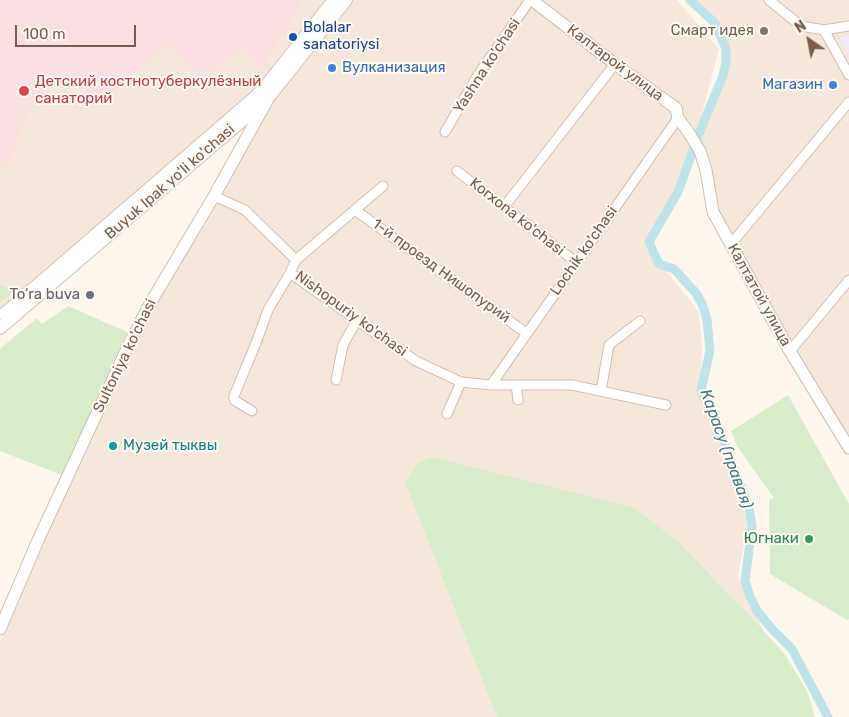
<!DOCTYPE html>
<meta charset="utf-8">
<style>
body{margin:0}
#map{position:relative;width:849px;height:717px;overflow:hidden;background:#fdf6ec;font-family:Rubik,sans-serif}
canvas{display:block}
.north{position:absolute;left:784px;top:15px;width:50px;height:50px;-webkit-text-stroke:4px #fffaf3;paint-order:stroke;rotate:327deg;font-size:14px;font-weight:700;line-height:20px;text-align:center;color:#7a5c4d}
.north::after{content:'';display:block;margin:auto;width:18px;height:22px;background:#7a5c4d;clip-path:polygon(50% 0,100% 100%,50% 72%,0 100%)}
.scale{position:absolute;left:15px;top:25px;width:121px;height:22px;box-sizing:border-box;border:2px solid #7a5c4d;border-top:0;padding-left:6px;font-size:15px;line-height:18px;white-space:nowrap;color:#7a5c4d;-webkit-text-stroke:4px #fffaf3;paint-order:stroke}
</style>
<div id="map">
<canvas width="849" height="717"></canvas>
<div class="north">N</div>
<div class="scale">100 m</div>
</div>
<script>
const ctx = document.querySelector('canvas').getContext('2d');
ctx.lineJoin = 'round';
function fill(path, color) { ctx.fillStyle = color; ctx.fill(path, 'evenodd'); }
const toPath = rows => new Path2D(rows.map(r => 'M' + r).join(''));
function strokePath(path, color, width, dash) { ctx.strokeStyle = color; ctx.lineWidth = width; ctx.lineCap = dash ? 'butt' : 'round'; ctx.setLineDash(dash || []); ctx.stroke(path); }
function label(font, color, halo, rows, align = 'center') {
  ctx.font = font + ' Rubik,sans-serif'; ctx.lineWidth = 4; ctx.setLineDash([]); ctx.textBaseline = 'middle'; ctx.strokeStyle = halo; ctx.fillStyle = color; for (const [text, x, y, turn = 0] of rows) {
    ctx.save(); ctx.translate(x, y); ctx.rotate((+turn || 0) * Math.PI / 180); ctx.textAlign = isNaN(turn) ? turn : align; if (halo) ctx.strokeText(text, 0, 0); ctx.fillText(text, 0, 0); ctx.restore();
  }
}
const residential = toPath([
 [0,0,677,0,719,49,697,132,700,131,723,76,726,62,726,49,715,23,690,0,849,0,849,448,713,212,694,142,684,175,650,245,660,263,699,312,702,350,700,385,736,480,748,524,738,575,763,630,785,655,807,691,815,717,0,717,0,642,81,447,151,302,270,95,0,328]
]);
const education = toPath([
 [849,36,849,56,839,38]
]);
const medical = toPath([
 [0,0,303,0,262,69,243,49,201,79,169,41,100,104,69,75,33,102,6,167,0,165]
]);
const green = toPath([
 [0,284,13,292,0,303],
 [68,306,127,332,62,475,0,451,0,349,37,318,42,324],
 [788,395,849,504,849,619,847,620,770,574,769,500,774,498,737,446,731,431],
 [433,457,635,508,677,541,763,630,785,655,807,691,815,717,497,717,405,482,418,463]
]);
const canal = toPath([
 [690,0,715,23,726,49,726,62,723,76,700,131,678,192,649,242,659,264,674,269,696,293,703,306,707,320,710,351,701,390,727,449,749,508,752,526,745,581,750,596,757,611,772,629,792,649,828,717]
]);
const minor = toPath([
 [769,0,801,26,824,30,849,26],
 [824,30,849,75],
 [445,132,478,75,530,0],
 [457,171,576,262],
 [214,196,245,210,296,260,290,273,375,333,416,361,461,382,491,385,572,385,666,405],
 [504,207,615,64],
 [355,210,526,333],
 [731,244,849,102],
 [296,260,383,186],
 [790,351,849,280],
 [336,380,343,345,357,320],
 [491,385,678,118],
 [516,385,518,400],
 [601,391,609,345,640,321],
 [252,411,234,400,234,396,256,343,268,310,290,273],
 [447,414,461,382]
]);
const tertiary = toPath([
 [532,0,615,64,676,108,678,118,689,133,700,151,706,170,713,212,788,348,849,448],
 [0,629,39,538,130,342,151,302,214,196,268,99]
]);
const secondary = toPath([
 [4,314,253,99,265,87,334,0],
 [0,328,259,106,271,94,346,0]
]);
const markers = [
 [764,31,5,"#8d6e63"],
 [293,37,5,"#1a4fb4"],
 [332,68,5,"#3f7fe0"],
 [833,85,5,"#3f7fe0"],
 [24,91,6,"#e0444e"],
 [90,295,5,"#6b7280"],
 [113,446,5,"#0f9aa8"],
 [809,539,5,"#2e9e5b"]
];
const transitNames = [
 ["Bolalar",303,28],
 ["sanatoriysi",303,45]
];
const educationNames = [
 ["Смарт идея",754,31]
];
const streetNames = [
 ["Калтарой улица",615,63,37],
 ["Yashna ko'chasi",487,66,-57],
 ["Buyuk Ipak yo'li ko'chasi",170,182,-41],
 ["Korxona ko'chasi",517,217,38],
 ["Lochik ko'chasi",584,251,-55],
 ["1-й проезд Нишопурий",441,271,36],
 ["Калтатой улица",759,295,61],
 ["Nishopuriy ko'chasi",351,314,36],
 ["Sultoniya ko'chasi",125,356,-64]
];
const shopNames = [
 ["Вулканизация",342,68],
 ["Магазин",823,85,"right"]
];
const healthNames = [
 ["Детский костнотуберкулёзный",35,82],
 ["санаторий",35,99]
];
const worshipNames = [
 ["To‘ra buva",80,295]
];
const cultureNames = [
 ["Музей тыквы",123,446]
];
const leisureNames = [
 ["Югнаки",799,539]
];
const waterNames = [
 ["Карасу (правая)",726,449,70]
];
fill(residential, '#f5e8da');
fill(education, '#f3e8fa');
fill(medical, '#fbdfe3');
fill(green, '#d8ecc9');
strokePath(canal, '#bfe3e8', 9);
strokePath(minor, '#d1beb0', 11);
strokePath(tertiary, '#d1beb0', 13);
strokePath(secondary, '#d6c0b0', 14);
strokePath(minor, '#fff', 9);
strokePath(tertiary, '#fff', 11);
strokePath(secondary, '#fff', 12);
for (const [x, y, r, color] of markers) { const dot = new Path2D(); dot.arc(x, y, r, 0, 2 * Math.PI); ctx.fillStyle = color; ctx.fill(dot); strokePath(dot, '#fffaf3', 2); }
label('15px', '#164399', '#fffaf3', transitNames, 'left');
label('15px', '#785e54', '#fffaf3', educationNames, 'right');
label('15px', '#7a5c4d', '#fffaf3', streetNames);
label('15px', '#366cbe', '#fffaf3', shopNames, 'left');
label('15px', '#be3a42', '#fffaf3', healthNames, 'left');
label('15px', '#5b616d', '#fffaf3', worshipNames, 'right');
label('15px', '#0d838f', '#fffaf3', cultureNames, 'left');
label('15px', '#27864d', '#fffaf3', leisureNames, 'right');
label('italic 16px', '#437c86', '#fffaf3', waterNames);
</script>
